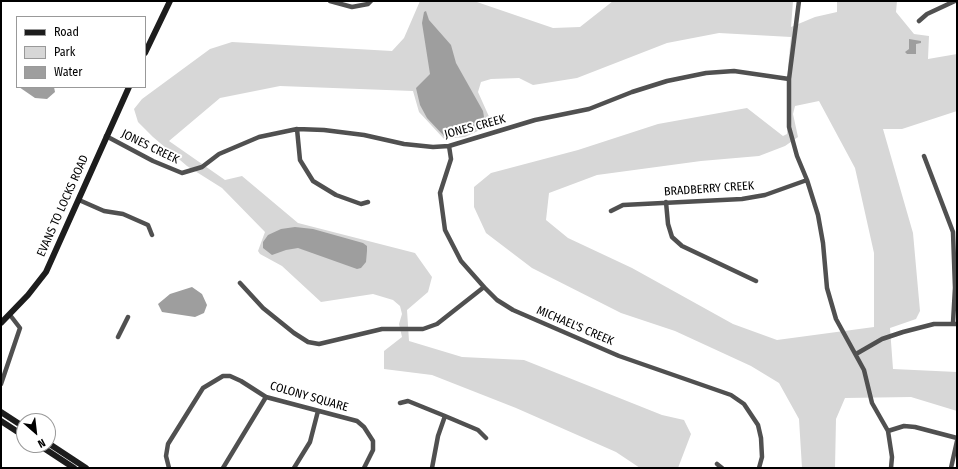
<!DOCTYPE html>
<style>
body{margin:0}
#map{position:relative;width:958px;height:469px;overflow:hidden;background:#fff;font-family:"Fira Sans Condensed",sans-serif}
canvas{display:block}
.frame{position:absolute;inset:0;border:2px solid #000;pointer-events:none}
.legend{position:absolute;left:16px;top:16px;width:130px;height:72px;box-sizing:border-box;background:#fff;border:1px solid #999;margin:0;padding:5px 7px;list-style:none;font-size:12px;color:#000}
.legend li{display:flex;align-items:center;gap:8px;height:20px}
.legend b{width:20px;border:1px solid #999}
.north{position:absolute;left:16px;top:413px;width:40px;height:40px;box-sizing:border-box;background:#fff;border:1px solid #999;border-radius:50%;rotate:152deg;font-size:11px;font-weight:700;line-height:16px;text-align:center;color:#000}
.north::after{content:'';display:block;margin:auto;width:14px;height:18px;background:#000;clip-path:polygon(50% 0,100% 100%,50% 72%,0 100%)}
</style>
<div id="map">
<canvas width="958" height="469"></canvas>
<div class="frame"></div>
<ul class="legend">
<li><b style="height:5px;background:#1d1d1d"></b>Road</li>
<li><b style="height:11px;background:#d7d7d7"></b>Park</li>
<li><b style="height:11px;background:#9e9e9e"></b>Water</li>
</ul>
<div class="north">N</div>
</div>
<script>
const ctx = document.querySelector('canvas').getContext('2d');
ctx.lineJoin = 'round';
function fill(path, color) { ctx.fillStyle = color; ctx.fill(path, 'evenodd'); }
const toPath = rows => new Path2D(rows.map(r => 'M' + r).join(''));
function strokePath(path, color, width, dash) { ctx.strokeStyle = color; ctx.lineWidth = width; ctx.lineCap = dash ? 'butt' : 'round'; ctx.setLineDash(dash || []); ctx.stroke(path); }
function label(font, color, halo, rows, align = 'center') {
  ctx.font = font + ' "Fira Sans Condensed",sans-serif'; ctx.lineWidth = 4; ctx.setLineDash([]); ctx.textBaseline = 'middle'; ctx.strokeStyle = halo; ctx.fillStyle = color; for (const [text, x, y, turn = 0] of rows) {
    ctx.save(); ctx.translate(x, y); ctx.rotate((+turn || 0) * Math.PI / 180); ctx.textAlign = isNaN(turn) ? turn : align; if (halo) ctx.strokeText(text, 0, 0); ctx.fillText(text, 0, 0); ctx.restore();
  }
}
const green = toPath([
 [420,1,474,1,553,28,580,27,613,1,793,1,791,27,815,17,837,12,837,1,897,1,896,12,914,34,929,36,928,59,957,54,957,111,902,129,883,129,913,233,920,311,916,319,890,328,893,369,957,372,957,411,911,397,845,398,836,419,835,468,802,468,799,419,779,383,751,366,675,331,621,313,532,268,486,233,474,207,474,187,491,173,578,150,658,124,747,108,783,136,787,134,788,67,791,37,719,33,667,43,577,78,533,85,519,78,491,79,481,82,478,92,491,121,482,129,465,137,444,139,419,112,413,91,280,86,220,98,169,141,225,180,242,176,298,223,415,253,432,277,428,292,407,310,409,341,462,357,524,360,662,415,684,420,691,434,678,468,640,468,616,452,516,408,432,375,384,369,384,351,402,337,399,324,402,314,400,306,393,300,373,294,321,302,282,266,260,254,258,251,265,232,222,188,187,166,153,137,138,122,134,109,142,99,210,49,232,42,392,51,404,38],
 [819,101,855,168,874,253,874,327,777,340,733,324,632,268,568,238,546,220,549,193,597,175,701,161,759,156,785,146,798,137,793,114,795,106]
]);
const water = toPath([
 [426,11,429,20,451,45,456,63,483,111,485,123,481,127,464,134,444,136,427,118,420,105,416,88,430,74,422,23,424,12],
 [909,39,921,41,921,43,916,44,916,54,907,54,905,52,909,49],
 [19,87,54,87,55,92,47,99,35,98],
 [295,227,313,229,363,243,367,246,367,251,366,262,361,268,357,269,298,248,286,250,272,255,263,248,263,242,268,235,281,229],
 [192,287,202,294,207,305,204,313,195,317,162,312,158,304,170,294]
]);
const street = toPath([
 [330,1,352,7,368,4,371,1],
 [799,1,789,79,789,127,797,156,807,180,818,215,823,243,827,288,836,319,864,370,872,403,888,431,892,457,891,468],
 [919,21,927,14,955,1],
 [297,129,300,160,313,181,336,195,361,204,368,202],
 [106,136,153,161,182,173,202,167,219,154,259,137,297,129,324,130,364,135,404,144,433,147,449,146,535,120,589,109,632,92,667,81,706,73,734,71,789,79],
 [449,146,451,159,440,193,445,230,461,261,484,287,497,300,513,310,619,356,731,395,744,404,758,425,761,438,762,457,759,468],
 [924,156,953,232,955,288,953,323],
 [79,200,104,211,123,214,148,225,152,235],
 [666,202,668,224,672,237,682,246,756,281],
 [611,211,623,205,742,199,765,195,807,180],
 [240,283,263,308,294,333,308,342,319,344,382,329,423,329,437,324,484,287],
 [118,337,128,317],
 [856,354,882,339,903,332,934,324,957,324],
 [1,384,20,328,10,315],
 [400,403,408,401,445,416,478,430,486,438],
 [888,431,904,426,915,427,957,438],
 [717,464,722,468],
 [169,468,166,456,168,444,203,388,223,376,230,376,241,381,266,397,357,421,364,427,373,441,373,450,364,468],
 [223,468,266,397],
 [294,468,310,442,318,411],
 [432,468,438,436,445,416],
 [951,468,957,441]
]);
const secondary = toPath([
 [145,53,170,1],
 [1,323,28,295,46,272,129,87],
 [1,412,24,427],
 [1,421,24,436],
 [48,443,86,468],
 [39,445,74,468]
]);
const streetNames = [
 ["JONES CREEK",475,127,-15],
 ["JONES CREEK",150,147,26],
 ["BRADBERRY CREEK",709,189,-4],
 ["EVANS TO LOCKS ROAD",63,206,-66],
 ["MICHAEL'S CREEK",575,326,23],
 ["COLONY SQUARE",309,397,16]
];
fill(green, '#d7d7d7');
fill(water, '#9e9e9e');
strokePath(street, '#505050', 4.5);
strokePath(secondary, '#1d1d1d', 6);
label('12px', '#000', '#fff', streetNames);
</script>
